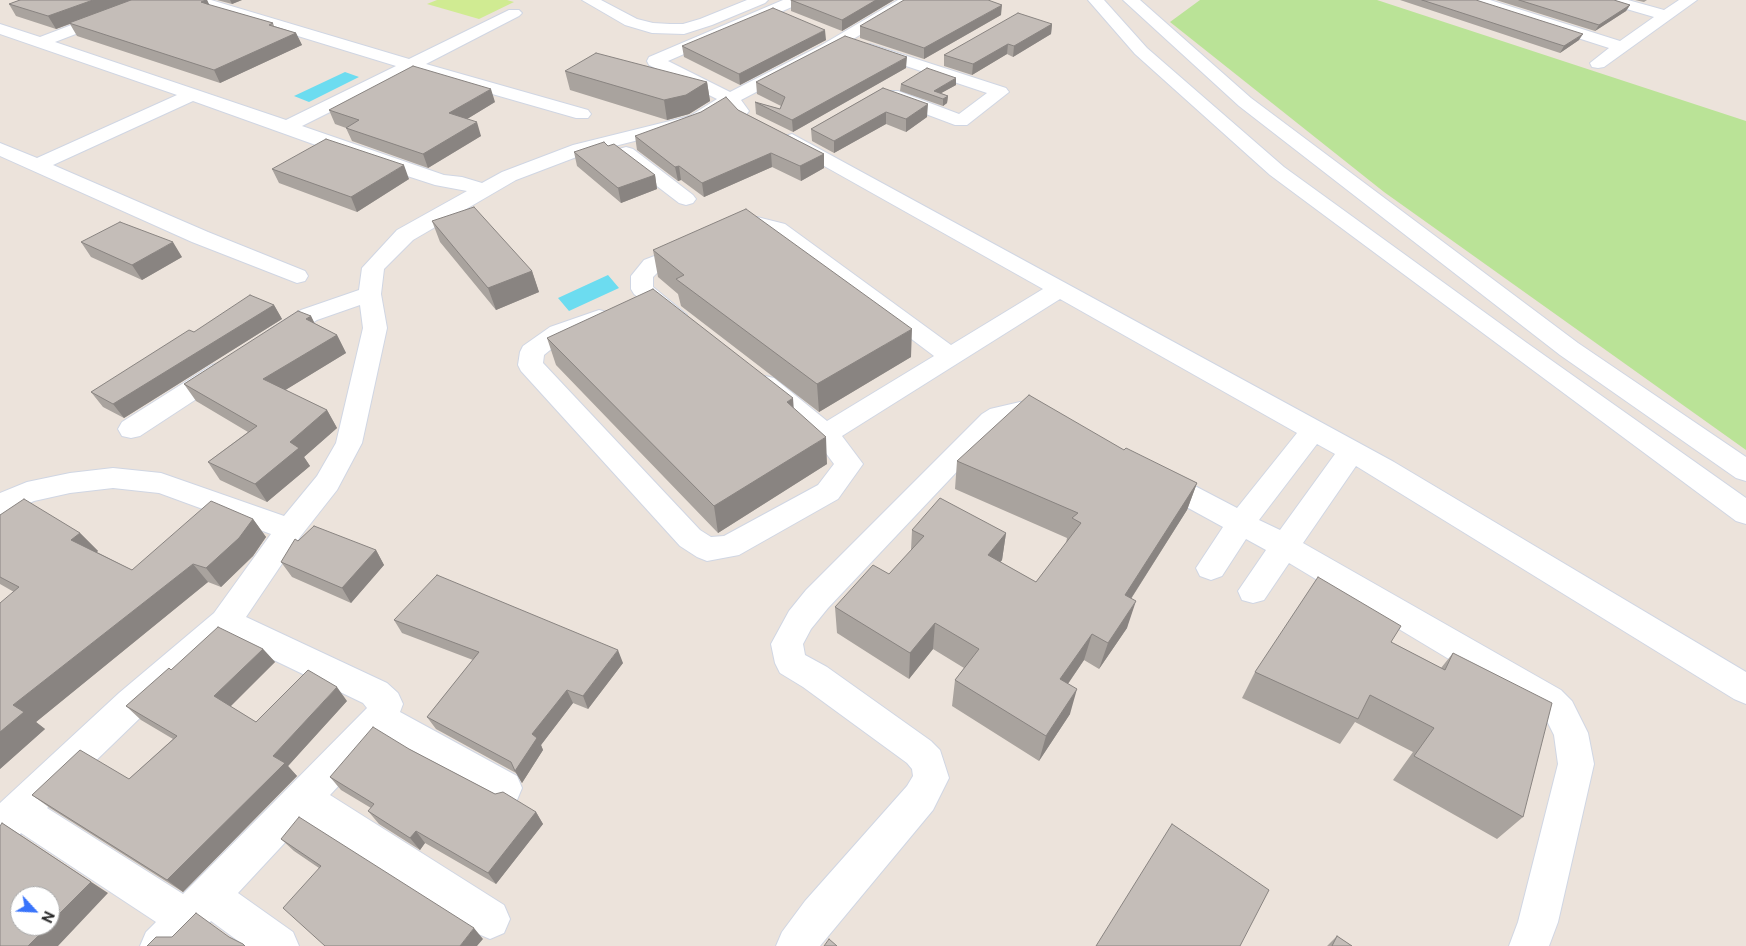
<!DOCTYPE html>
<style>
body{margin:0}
#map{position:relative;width:1746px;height:946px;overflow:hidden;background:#ece3db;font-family:"Public Sans",sans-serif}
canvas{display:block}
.north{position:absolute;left:10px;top:886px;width:50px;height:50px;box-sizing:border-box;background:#fff;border:1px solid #a9a9a9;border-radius:50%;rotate:115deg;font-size:14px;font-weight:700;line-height:20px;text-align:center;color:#292929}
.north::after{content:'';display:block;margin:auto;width:18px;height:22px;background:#3974fb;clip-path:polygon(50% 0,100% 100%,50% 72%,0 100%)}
</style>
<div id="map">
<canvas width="1746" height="946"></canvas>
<div class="north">N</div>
</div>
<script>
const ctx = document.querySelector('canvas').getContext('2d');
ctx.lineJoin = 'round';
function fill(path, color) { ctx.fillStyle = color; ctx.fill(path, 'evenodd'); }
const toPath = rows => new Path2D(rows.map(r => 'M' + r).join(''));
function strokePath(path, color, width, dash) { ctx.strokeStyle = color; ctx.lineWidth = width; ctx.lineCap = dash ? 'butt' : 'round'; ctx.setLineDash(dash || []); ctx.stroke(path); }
const green = toPath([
 [1200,0,1377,0,1746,121,1746,450,1384,192,1170,22]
]);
const pitch = toPath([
 [437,0,507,0,514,2,479,19,427,4]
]);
const water = toPath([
 [345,72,359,77,309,102,294,96],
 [608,275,619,288,569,311,558,298]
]);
const minor = toPath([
 [137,0,159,0,156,3,55,42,286,120,396,66,190,3,187,0,211,0,409,59,509,10,519,10,522,13,519,16,426,64,588,110,591,114,588,118,576,118,412,71,302,126,444,175,462,177,482,183,502,172,573,145,690,116,717,99,649,65,647,61,649,57,783,0,804,0,801,3,668,61,730,92,820,46,898,0,917,0,832,52,741,100,749,111,746,115,734,115,728,108,702,124,587,153,516,180,413,240,384,269,381,294,387,328,362,443,337,490,300,537,246,617,387,683,398,693,403,704,400,712,517,776,522,788,517,800,504,805,419,760,383,738,330,795,504,905,510,919,504,933,490,939,476,933,305,821,238,893,293,932,299,946,245,946,211,921,187,946,140,946,146,932,156,922,21,833,13,841,0,846,0,803,119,693,214,613,271,534,159,493,113,488,70,493,34,501,0,516,0,493,27,482,70,473,113,468,161,473,284,516,317,476,336,443,363,328,360,305,317,320,284,341,276,344,268,341,264,336,268,331,301,310,359,290,362,268,397,230,467,191,435,185,352,158,193,101,53,165,208,232,305,271,308,276,305,281,297,283,192,242,0,156,0,143,37,158,177,95,0,34,0,24,40,37,137,0],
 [228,638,363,703,367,708,183,894,47,808,143,715,228,638],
 [582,0,601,0,637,19,653,23,670,24,683,24,700,19,747,0,768,0,765,3,712,25,684,34,652,33,625,25,582,0],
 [1088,0,1104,0,1147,48,1284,167,1527,343,1746,498,1746,524,1736,521,1270,175,1135,54,1088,0],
 [1123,0,1140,0,1251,98,1578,343,1746,457,1746,481,1736,478,1560,355,1239,106,1123,0],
 [1466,0,1490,0,1620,41,1654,17,1606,3,1603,0,1628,0,1664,10,1679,0,1697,0,1604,67,1598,68,1592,67,1590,63,1609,48,1469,3,1466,0],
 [870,44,1006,88,1009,92,967,125,955,125,886,99,883,95,886,91,898,91,959,114,987,93,864,52,862,49,870,44],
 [792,134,1394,462,1746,672,1746,704,1734,699,1356,466,1303,543,1561,690,1572,701,1588,733,1594,764,1558,922,1549,946,1509,946,1518,922,1558,764,1554,735,1548,723,1537,712,1289,563,1264,600,1253,603,1242,600,1238,591,1266,550,1246,539,1222,576,1211,580,1200,576,1196,568,1223,527,1150,487,1146,480,1150,473,1160,470,1170,473,1237,508,1297,433,1060,299,842,436,863,464,838,499,739,555,707,561,697,557,680,546,521,371,518,365,520,352,523,346,550,327,599,310,607,312,611,317,607,322,566,337,544,355,543,363,700,530,711,537,724,536,818,485,834,464,817,441,756,390,752,384,756,378,765,376,774,378,827,421,934,356,771,233,758,230,735,236,728,234,724,230,728,226,757,217,785,224,951,345,1043,289,785,144,783,140,785,136,792,134],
 [1317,444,1335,454,1280,530,1259,520,1317,444],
 [626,147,633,149,693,195,696,199,693,203,686,205,679,203,619,157,616,153,619,149,626,147],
 [691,242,699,243,702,248,699,253,660,270,653,277,653,287,687,315,683,320,675,322,667,320,634,294,631,289,631,276,644,260,691,242],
 [221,363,230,365,233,371,230,377,140,436,131,438,122,436,118,429,122,422,212,365,221,363],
 [1020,402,1045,407,1057,413,1061,419,1057,425,1048,428,1020,420,1006,423,1000,426,828,608,811,629,803,644,805,655,827,667,931,741,940,750,949,778,933,810,820,946,776,946,782,932,805,901,907,786,913,776,912,769,907,763,803,687,780,673,775,663,771,644,789,611,806,590,982,414,990,409,1020,402]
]);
const wall = toPath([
 [20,0,207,0,209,5,273,23,274,26,296,33,302,45,220,83,77,36,70,24,56,29,16,16,9,4],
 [217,0,242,0,232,4],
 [791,0,894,0,842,31,791,11],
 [1400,0,1476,0,1579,40,1560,53],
 [1496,0,1614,0,1630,5,1626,11,1595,31],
 [1635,0,1647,0,1644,2],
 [1001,15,924,59,860,38,860,26],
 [1052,24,1051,34,1013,57,1007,54,972,75,944,66,944,55],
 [826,40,740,85,684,57,682,46],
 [906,68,793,132,756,114,755,102,780,109,781,106,757,94,756,82],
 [565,71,707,82,710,101,689,114,667,120,570,90],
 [901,84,956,85,941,93,948,96,947,103,943,106,900,91],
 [883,88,927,117,906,132,886,124,834,153,812,141,811,129],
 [495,102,467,119,481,136,428,168,352,141,346,128,335,124,329,110],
 [738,110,824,154,824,168,801,181,772,167,704,197,681,180,678,181,637,150,635,136],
 [608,146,655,175,657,189,621,203,577,166,574,152],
 [272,169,409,179,357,212,279,183],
 [432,221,532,271,539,292,496,310,440,242],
 [81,242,182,257,142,280,91,257],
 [653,250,911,357,819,412,681,306,678,294,658,277],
 [274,305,282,319,124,418,103,407,91,392,194,332],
 [311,316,314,323,337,335,346,353,285,390,327,410,337,428,304,457,310,466,267,502,220,480,208,462,248,432,196,401,184,384],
 [547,338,794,409,827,464,718,533,556,365],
 [1124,450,1197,483,1187,510,1131,599,1127,628,1099,669,1084,660,1068,684,1070,714,1039,761,952,706,955,680,964,668,933,649,909,679,837,633,835,607,889,574,911,551,912,530,1006,533,1002,560,1000,562,1036,582,1066,543,1067,538,955,489,957,461],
 [0,515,80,533,98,551,97,552,132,570,253,519,266,537,253,556,221,587,208,582,36,722,45,729,0,769,14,592,0,584],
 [298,541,376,550,384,565,351,603,292,577,281,562],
 [394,620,623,663,588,709,573,703,541,745,543,750,522,783,516,773,436,729,427,717,473,660,402,633],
 [1391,642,1441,668,1453,653,1523,817,1497,839,1393,780,1413,752,1355,722,1340,744,1242,698,1255,672],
 [263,649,275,662,230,706,256,722,347,701,288,766,297,776,183,892,50,808,32,795,129,779,173,739,141,720,126,706,171,670],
 [409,749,495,794,536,812,543,824,496,884,425,843,420,850,379,824,368,811,371,808,341,790,330,777],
 [281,839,483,939,319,868,294,851],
 [1337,936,1352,946,1327,946]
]);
const shadedWall = toPath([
 [93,0,132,0,56,29,48,16],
 [206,0,207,0,213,12,201,2],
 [230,0,242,0,232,4],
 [876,0,894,0,842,31,842,20],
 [1002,5,1001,15,924,59,924,48],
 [1630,5,1626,11,1595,31,1599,25],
 [1052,24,1051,34,1013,57,1014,46],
 [825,30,826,40,740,85,739,74],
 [296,33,302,45,220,83,214,70],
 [1583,34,1579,40,1560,53,1564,46],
 [1008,44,1007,54,972,75,973,64],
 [907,57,906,68,793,132,792,120],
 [956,78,956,85,936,96,934,91],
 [707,82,710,101,689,114,667,120,664,100],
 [491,89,495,102,454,127,449,113],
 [948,96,947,103,943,106,943,99],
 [928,104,927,117,906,132,906,119],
 [886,112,886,124,834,153,834,141],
 [477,122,481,136,428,168,423,154],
 [771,153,772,167,704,197,702,183],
 [824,154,824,168,801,181,800,166],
 [404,165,409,179,357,212,351,197],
 [679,166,681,180,678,181,675,167],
 [655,175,657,189,621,203,618,188],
 [173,242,182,257,142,280,132,265],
 [532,271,539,292,496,310,488,288],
 [274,305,282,319,124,418,113,404],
 [311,316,320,334,306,319],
 [912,329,911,357,819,412,817,384],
 [337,335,346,353,274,397,263,379],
 [793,398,795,426,787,402],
 [327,410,337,428,304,457,310,466,267,502,255,484,290,442],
 [826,437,827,464,718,533,714,506],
 [1197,483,1187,510,1116,622,1125,595],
 [253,519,266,537,253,556,221,587,206,568],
 [80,533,98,551,89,558,71,540],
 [1006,533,1002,560,984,582,988,555],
 [376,550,384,565,351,603,342,588],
 [193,564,208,582,36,722,45,729,0,769,0,732,13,705],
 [1136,601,1127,628,1099,669,1108,643],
 [935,623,933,649,909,679,910,653],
 [1092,634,1084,660,1054,704,1060,679],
 [263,649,275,662,227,710,214,696],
 [618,650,623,663,588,709,583,696],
 [337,687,347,701,288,766,297,776,183,892,167,880,273,756],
 [1077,689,1070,714,1039,761,1046,736],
 [567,690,573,703,541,745,543,750,522,783,515,771,532,734],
 [536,812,543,824,496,884,488,873],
 [2,823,108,893,58,946,28,946,48,926,50,926,50,923],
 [416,831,425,843,420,850,410,838],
 [474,928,483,939,477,946,460,946]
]);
const building = toPath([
 [20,0,93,0,48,16,9,4,20,0],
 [131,0,206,0,201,2,207,4,273,23,269,25,296,33,214,70,69,23,131,0],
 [791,0,876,0,842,20,791,0],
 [904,0,988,0,1002,5,924,48,860,26,904,0],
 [1422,0,1476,0,1583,34,1564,46,1422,0],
 [1519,0,1614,0,1630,5,1599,25,1519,0],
 [773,8,825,30,739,74,682,46,773,8],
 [1018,13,1052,24,1014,46,1008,44,973,64,944,55,1018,13],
 [845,36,907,57,792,120,755,102,780,109,785,97,756,82,845,36],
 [596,53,707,82,686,95,664,100,565,71,596,53],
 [413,66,491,89,449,113,477,122,423,154,346,128,359,120,329,110,413,66],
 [927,68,956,78,934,91,948,96,943,99,901,84,927,68],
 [883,88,928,104,906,119,886,112,834,141,811,129,883,88],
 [726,97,738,110,824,154,800,166,771,153,702,183,679,166,675,167,635,136,701,112,726,97],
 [326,139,404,165,351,197,272,169,326,139],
 [604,142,608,146,614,144,655,175,618,188,574,152,604,142],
 [474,207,532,271,488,288,432,221,474,207],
 [746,209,912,329,817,384,676,279,684,275,653,250,746,209],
 [120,222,173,242,132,265,81,242,120,222],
 [653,289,793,398,787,402,826,437,714,506,547,338,653,289],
 [250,295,274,305,113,404,91,392,189,330,194,332,250,295],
 [298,311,311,316,306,319,337,335,263,379,327,410,290,442,299,448,255,484,208,462,257,426,184,384,298,311],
 [1029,395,1124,450,1126,448,1197,483,1125,595,1136,601,1108,643,1092,634,1060,679,1077,689,1046,736,955,680,979,649,935,623,910,653,835,607,873,565,889,574,924,536,912,530,940,498,1006,533,988,555,1036,582,1081,523,1072,518,1078,513,957,461,1029,395],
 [24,499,80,533,71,540,132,570,211,501,253,519,239,538,206,568,193,564,13,705,24,712,0,732,0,603,19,587,0,577,0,515,24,499],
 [314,526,376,550,342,588,281,562,295,539,298,541,314,526],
 [437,575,618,650,583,696,567,690,532,734,537,738,515,771,511,762,427,717,479,652,394,620,437,575],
 [1318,577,1401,626,1391,642,1445,670,1453,653,1552,703,1523,817,1414,756,1434,728,1370,695,1358,719,1255,672,1318,577],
 [218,627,263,649,214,696,256,722,308,670,337,687,273,756,285,763,167,880,32,795,80,750,129,779,177,736,126,706,169,668,171,670,218,627],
 [373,727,409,749,495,794,503,792,536,812,488,873,416,831,410,838,368,811,374,804,330,777,373,727],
 [299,817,474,928,460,946,325,946,283,908,321,866,281,839,299,817],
 [2,823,91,882,50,923,50,896,20,896,20,926,48,926,28,946,0,946,0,826,2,823],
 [1172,824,1269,890,1240,946,1096,946,1172,824],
 [196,913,229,937,243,944,245,946,147,946,156,937,172,937,196,913],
 [1337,936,1352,946,1332,946,1337,936],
 [829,939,837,946,824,946,829,939]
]);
fill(green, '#bae397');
fill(pitch, '#d0eb92');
fill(water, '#6cdcf0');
strokePath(minor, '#d0d6e3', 2);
fill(minor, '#fff');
fill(wall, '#a9a39e');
fill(shadedWall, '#898481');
fill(building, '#c4bdb8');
strokePath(building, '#898481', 1);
</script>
